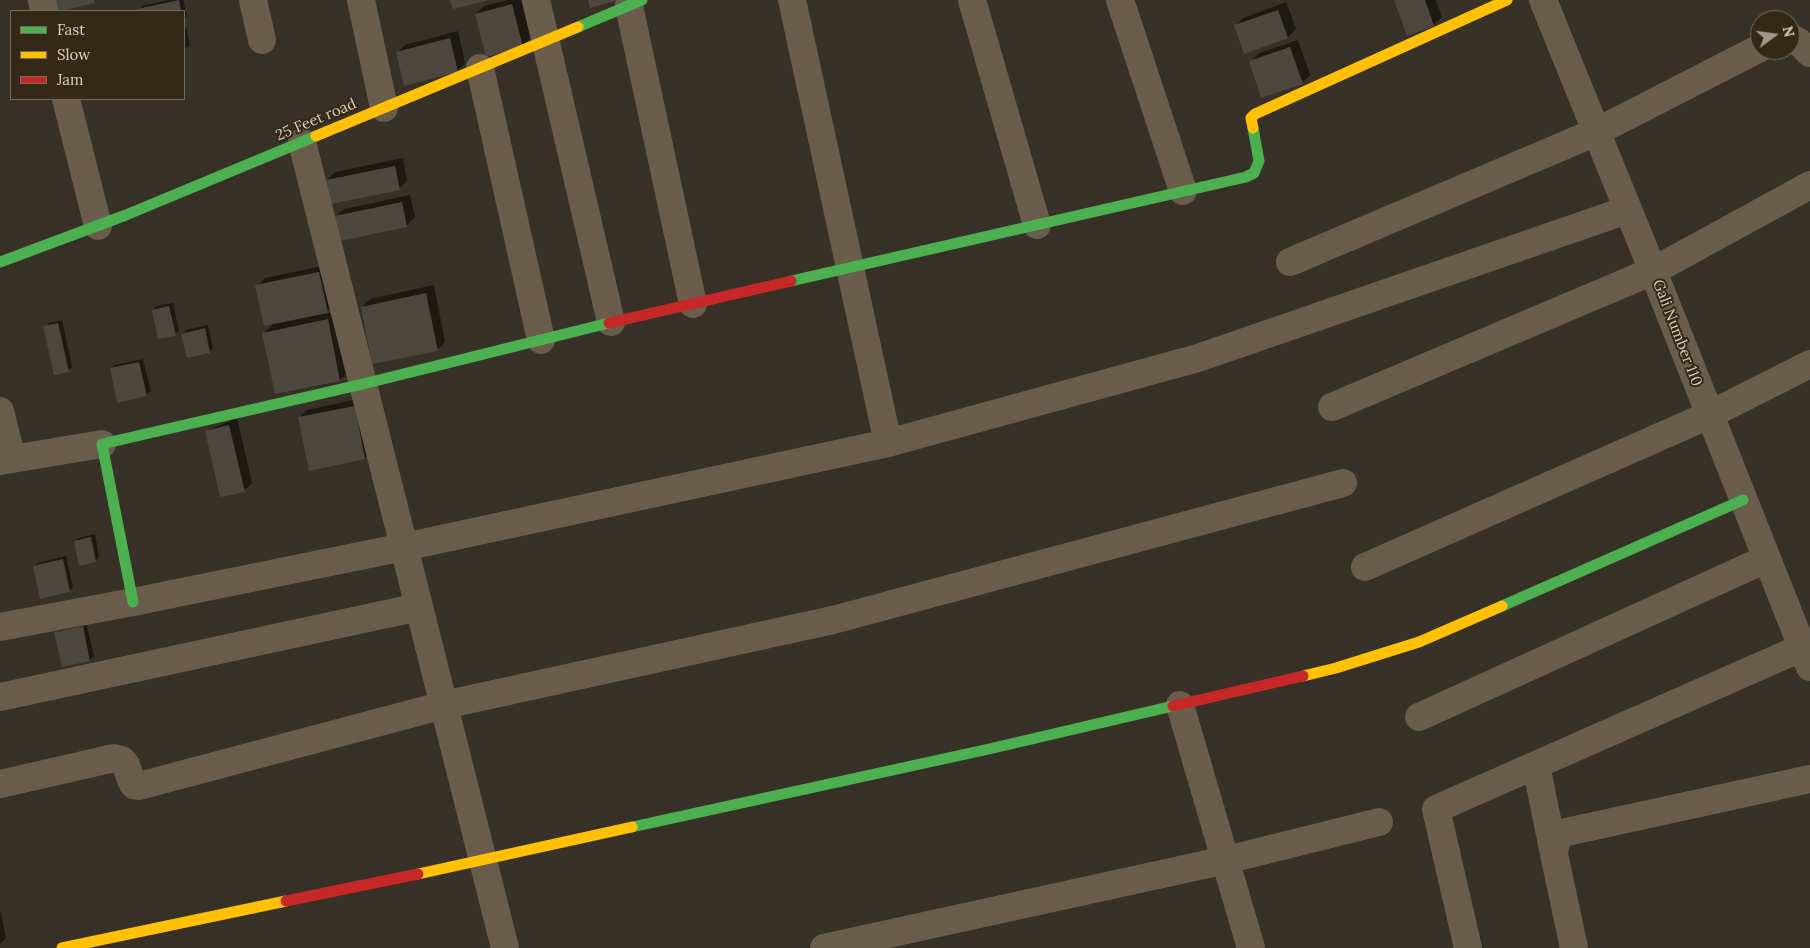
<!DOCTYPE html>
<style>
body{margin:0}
#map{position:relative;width:1810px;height:948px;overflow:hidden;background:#373127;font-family:Lora,serif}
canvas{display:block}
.legend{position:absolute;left:10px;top:10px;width:175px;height:90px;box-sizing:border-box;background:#342916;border:1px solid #756c5c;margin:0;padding:6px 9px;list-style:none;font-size:15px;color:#d7d0c5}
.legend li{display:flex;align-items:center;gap:10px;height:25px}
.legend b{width:25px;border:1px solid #756c5c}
.north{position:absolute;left:1750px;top:10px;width:50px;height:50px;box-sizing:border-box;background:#342916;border:1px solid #756c5c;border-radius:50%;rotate:76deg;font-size:14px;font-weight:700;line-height:20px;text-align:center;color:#d7d0c5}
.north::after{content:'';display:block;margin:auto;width:18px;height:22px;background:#9f988e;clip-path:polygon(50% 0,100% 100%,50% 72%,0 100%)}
</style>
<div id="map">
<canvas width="1810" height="948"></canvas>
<ul class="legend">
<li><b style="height:6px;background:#4caf50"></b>Fast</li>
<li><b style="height:6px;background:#ffc107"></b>Slow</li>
<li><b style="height:6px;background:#c62828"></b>Jam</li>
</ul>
<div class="north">N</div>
</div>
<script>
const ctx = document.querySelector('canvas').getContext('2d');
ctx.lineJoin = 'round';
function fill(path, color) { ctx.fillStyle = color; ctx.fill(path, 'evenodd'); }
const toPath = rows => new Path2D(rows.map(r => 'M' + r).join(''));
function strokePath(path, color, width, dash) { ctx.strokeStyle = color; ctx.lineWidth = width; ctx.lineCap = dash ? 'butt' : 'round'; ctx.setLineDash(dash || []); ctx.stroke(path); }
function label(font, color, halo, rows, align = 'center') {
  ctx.font = font + ' Lora,serif'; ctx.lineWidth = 4; ctx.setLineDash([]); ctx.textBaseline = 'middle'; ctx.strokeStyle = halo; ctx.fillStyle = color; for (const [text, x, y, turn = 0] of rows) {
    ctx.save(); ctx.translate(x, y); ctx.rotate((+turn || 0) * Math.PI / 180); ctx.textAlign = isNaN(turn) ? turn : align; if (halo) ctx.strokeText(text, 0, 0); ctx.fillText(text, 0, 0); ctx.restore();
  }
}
const shadow = toPath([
 [168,0,183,0,187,16,184,19,184,11,139,11,142,6],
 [508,0,521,0,531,38,523,46,476,14,484,6],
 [1396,0,1436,0,1442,17,1434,25],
 [1286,2,1296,29,1288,37,1245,52,1235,26,1243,18],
 [186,28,190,45,184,49,184,29],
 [458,31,465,63,457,71,397,53,405,45],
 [1298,40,1310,75,1302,83,1251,61,1259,53],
 [403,158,407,181,399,189,327,180,335,172],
 [410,195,415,217,407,225,341,239,336,217,344,209],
 [327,265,335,304,324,314,336,312,348,372,340,380,264,333,275,322,257,286,265,278],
 [434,285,445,342,437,350,362,307,370,299],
 [173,303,179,331,175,334,153,310,157,306],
 [62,320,72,367,68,371,45,327,49,323],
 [208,325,213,348,209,352,183,334,186,330],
 [143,359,151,391,147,395,118,401,111,368,115,365],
 [362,398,373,450,365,458,299,418,307,410],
 [237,418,252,483,244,491,206,431],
 [95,534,99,557,96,561,75,541,79,538],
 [66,556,73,587,69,591,34,566,38,563],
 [86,623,94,656,90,660,56,633,59,629],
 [0,909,6,938,0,944]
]);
const building = toPath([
 [49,0,94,0,95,3,61,11,52,11],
 [179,0,181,11,137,11,137,9],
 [450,0,486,0,486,1,453,9],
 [588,0,619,0,590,8],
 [1394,0,1425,0,1434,26,1407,36],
 [512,4,523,47,486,57,475,14],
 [1278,10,1288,38,1244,54,1234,25],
 [450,38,458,72,404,86,396,52],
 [1290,47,1303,84,1261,98,1249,61],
 [395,166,400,190,331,204,326,180],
 [402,202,407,227,340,241,335,216],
 [319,272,328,313,264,326,255,285],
 [426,293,438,351,372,364,361,307],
 [169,306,176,336,158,339,152,310],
 [328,319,340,381,275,394,262,333],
 [58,323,69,372,54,375,43,326],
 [205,328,210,353,187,358,181,334],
 [139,362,147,396,117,403,110,368],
 [355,406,365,459,309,471,298,417],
 [229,425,245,492,220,497,205,431],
 [91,537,96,562,79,566,74,541],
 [63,559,70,592,40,599,33,566],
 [83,626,90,661,62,667,54,632]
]);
const street = toPath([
 [42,0,44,11],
 [253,0,262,40],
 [361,0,384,108],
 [536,0,611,322],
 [792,0,888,443],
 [972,0,1037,225],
 [1120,0,1183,191],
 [1543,0,1653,271,1810,667],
 [629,6,693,304],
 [1790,37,1799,42,1810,53],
 [480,68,541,340],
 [66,99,98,226],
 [302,142,505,948],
 [1290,262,1596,132,1760,48],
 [1332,407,1653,271,1810,185],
 [0,411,12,459,0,461],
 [12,459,102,444],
 [1365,567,1709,415,1810,364],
 [0,627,133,602,404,547,888,443,1198,358,1627,210],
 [0,697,419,607],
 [1180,705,1251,948],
 [1419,717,1766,559],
 [1536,765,1554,854],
 [0,784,114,758,122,760,126,765,131,780,134,785,139,786,444,705,833,620,1343,483],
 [824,948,1226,860,1379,822],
 [1468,948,1436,809,1810,644],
 [1574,948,1554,854,1556,842,1562,833,1810,779]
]);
const fast = toPath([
 [578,27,642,0],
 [0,262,126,215,316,136],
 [791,281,1246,177,1254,173,1259,161,1253,128],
 [133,602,102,444,363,384,609,323],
 [1502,606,1743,500],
 [632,827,989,749,1173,706]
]);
const slow = toPath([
 [1253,128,1251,118,1255,114,1507,0],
 [316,136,578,27],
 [1303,676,1336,668,1419,642,1502,606],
 [418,874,632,827],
 [62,948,286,901]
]);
const jam = toPath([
 [609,323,791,281],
 [1173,706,1303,676],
 [286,901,418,874]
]);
const streetNames = [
 ["25 Feet road",316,120,-23],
 ["Gali Number 110",1677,333,69]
];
fill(shadow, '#0007');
fill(building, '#4d4740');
strokePath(street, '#6a5d4c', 28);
strokePath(fast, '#4caf50', 11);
strokePath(slow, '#ffc107', 11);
strokePath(jam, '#c62828', 11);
label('15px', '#d7d0c5', '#342916', streetNames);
</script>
